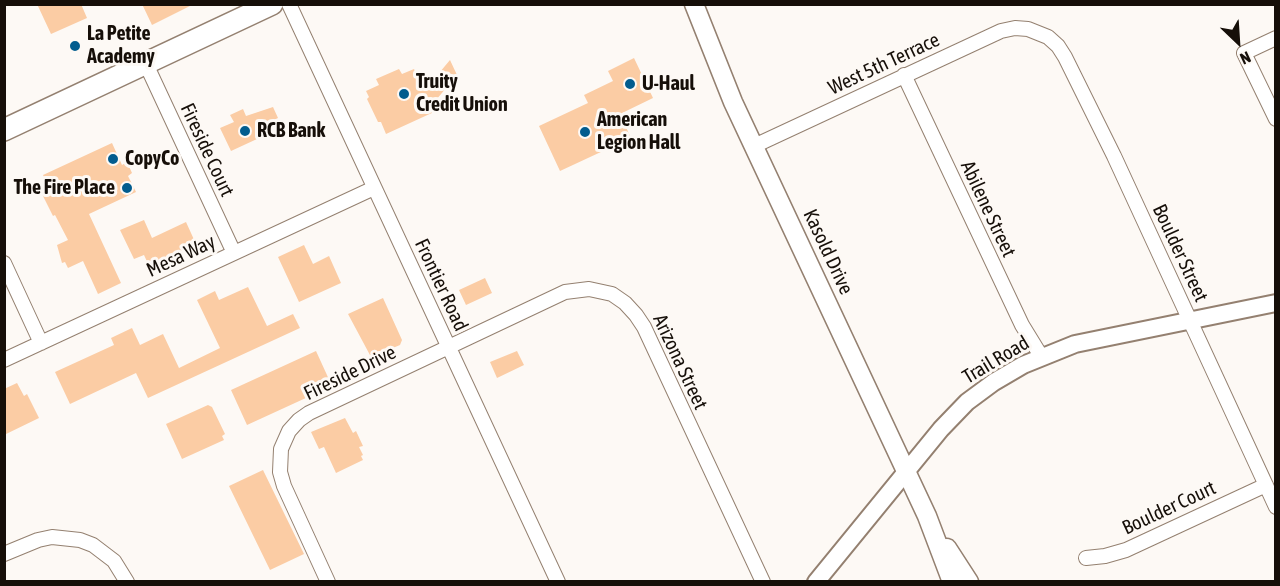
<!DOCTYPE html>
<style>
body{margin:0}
#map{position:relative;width:1280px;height:586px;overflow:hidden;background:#fdf9f5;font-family:"Asap Condensed",sans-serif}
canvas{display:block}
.frame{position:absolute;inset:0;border:6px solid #160f09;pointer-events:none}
.north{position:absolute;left:1208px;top:12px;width:60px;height:60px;-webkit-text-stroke:4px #fdf9f5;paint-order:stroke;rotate:155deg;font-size:16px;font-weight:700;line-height:24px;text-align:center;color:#160f09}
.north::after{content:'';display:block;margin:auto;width:21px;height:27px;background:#160f09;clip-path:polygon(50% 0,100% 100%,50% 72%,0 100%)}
</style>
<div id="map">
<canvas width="1280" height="586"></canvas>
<div class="frame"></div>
<div class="north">N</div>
</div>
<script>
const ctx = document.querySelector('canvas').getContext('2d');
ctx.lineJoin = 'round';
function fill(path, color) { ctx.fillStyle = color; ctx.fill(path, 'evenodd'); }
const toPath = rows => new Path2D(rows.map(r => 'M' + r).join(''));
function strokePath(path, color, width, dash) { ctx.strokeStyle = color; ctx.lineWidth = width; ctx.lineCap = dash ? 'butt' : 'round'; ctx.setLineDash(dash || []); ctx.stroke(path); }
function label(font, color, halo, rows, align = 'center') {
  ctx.font = font + ' "Asap Condensed",sans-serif'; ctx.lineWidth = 6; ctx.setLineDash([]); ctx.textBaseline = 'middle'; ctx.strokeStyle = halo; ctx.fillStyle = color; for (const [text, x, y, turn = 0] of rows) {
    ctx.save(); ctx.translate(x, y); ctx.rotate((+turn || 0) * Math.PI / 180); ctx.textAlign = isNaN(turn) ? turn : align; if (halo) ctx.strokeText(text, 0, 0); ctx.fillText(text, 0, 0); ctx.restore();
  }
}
const building = toPath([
 [37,4,81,4,87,18,51,34],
 [142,4,194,4,152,25],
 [634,58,653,98,620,114,631,138,560,171,539,126,588,103,584,95,613,81,608,71],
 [450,60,457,75,431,106,434,112,386,134,381,122,378,122,367,99,369,97,366,91,379,85,376,79,399,69,402,74,414,69,424,91],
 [273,107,278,118,265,124,270,133,231,151,220,128,234,122,230,115,243,109,246,116],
 [112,143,122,165,127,162,132,173,128,176,136,192,89,214,121,283,98,294,83,261,68,268,65,262,62,263,57,245,68,240,55,215,53,216,39,188,47,184,43,175],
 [144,220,152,238,186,222,196,244,150,268,144,255,134,259,120,230],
 [304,245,313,264,329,256,341,283,299,302,278,257],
 [485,278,492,293,466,305,459,290],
 [248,287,267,326,293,314,300,328,148,398,136,373,70,404,55,372,114,345,111,338,132,328,140,345,163,334,179,368,220,348,197,300,215,291,219,300],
 [383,298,402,340,400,345,371,357,348,314],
 [316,351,332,386,247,425,231,390],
 [517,351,524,365,497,378,490,362],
 [17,383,24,396,27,394,39,418,4,435,4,389],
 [208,405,212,407,225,434,222,436,224,440,182,459,166,424],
 [345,418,353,433,356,431,363,446,359,447,363,455,361,456,363,460,336,473,324,447,319,449,311,432],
 [263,470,304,554,270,570,229,486]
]);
const minor = toPath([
 [289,4,558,582],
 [1276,38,1244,53,1276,119],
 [146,64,234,253],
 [904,75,1022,325,1041,356],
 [754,146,1001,31,1015,28,1028,29,1048,37,1058,46,1065,57,1114,156,1276,507],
 [4,263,41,343],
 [4,360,374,188],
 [4,554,38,540,52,537,80,540,93,545,114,561,127,582],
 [1086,558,1105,556,1126,550,1266,485],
 [328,582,284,486,280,472,281,449,289,431,299,420,309,413,565,292,589,289,612,294,625,303,636,315,644,327,763,582]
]);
const tertiary = toPath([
 [816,582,941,429,967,402,994,382,1023,365,1075,344,1276,303]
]);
const secondary = toPath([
 [694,4,733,102,927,516,952,582],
 [947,548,969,582]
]);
const primary = toPath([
 [4,130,272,4]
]);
const markers = [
 [75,46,6,"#025c8e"],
 [630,84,6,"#025c8e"],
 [404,94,6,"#025c8e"],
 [245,131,6,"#025c8e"],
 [585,132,6,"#025c8e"],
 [113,159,6,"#025c8e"],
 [127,188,6,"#025c8e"]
];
const poiNames = [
 ["La Petite",87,34],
 ["Academy",87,57],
 ["Truity",416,82],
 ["Credit Union",416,105],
 ["U-Haul",642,84],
 ["American",597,120],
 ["Legion Hall",597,143],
 ["RCB Bank",257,131],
 ["CopyCo",125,159],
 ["The Fire Place",115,188,"right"]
];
const streetNames = [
 ["West 5th Terrace",884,64,-25],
 ["Fireside Court",207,150,65],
 ["Abilene Street",988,209,65],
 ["Kasold Drive",828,252,65],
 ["Boulder Street",1180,253,65],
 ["Mesa Way",181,256,-25],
 ["Frontier Road",441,285,65],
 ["Trail Road",996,360,-31],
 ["Arizona Street",680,362,65],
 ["Fireside Drive",350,373,-26],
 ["Boulder Court",1169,508,-25]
];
fill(building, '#fbcca4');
strokePath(minor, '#948070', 16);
strokePath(tertiary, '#948070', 20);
strokePath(secondary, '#948070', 21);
strokePath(primary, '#948070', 24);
strokePath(minor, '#fff', 14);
strokePath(tertiary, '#fff', 16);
strokePath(secondary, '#fff', 18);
strokePath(primary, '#fff', 21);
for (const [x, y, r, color] of markers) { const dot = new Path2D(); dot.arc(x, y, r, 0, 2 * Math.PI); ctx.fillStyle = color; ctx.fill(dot); strokePath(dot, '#fdf9f5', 2); }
label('bold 20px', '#160f09', '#fdf9f5', poiNames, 'left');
label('20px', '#160f09', '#fdf9f5', streetNames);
</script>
